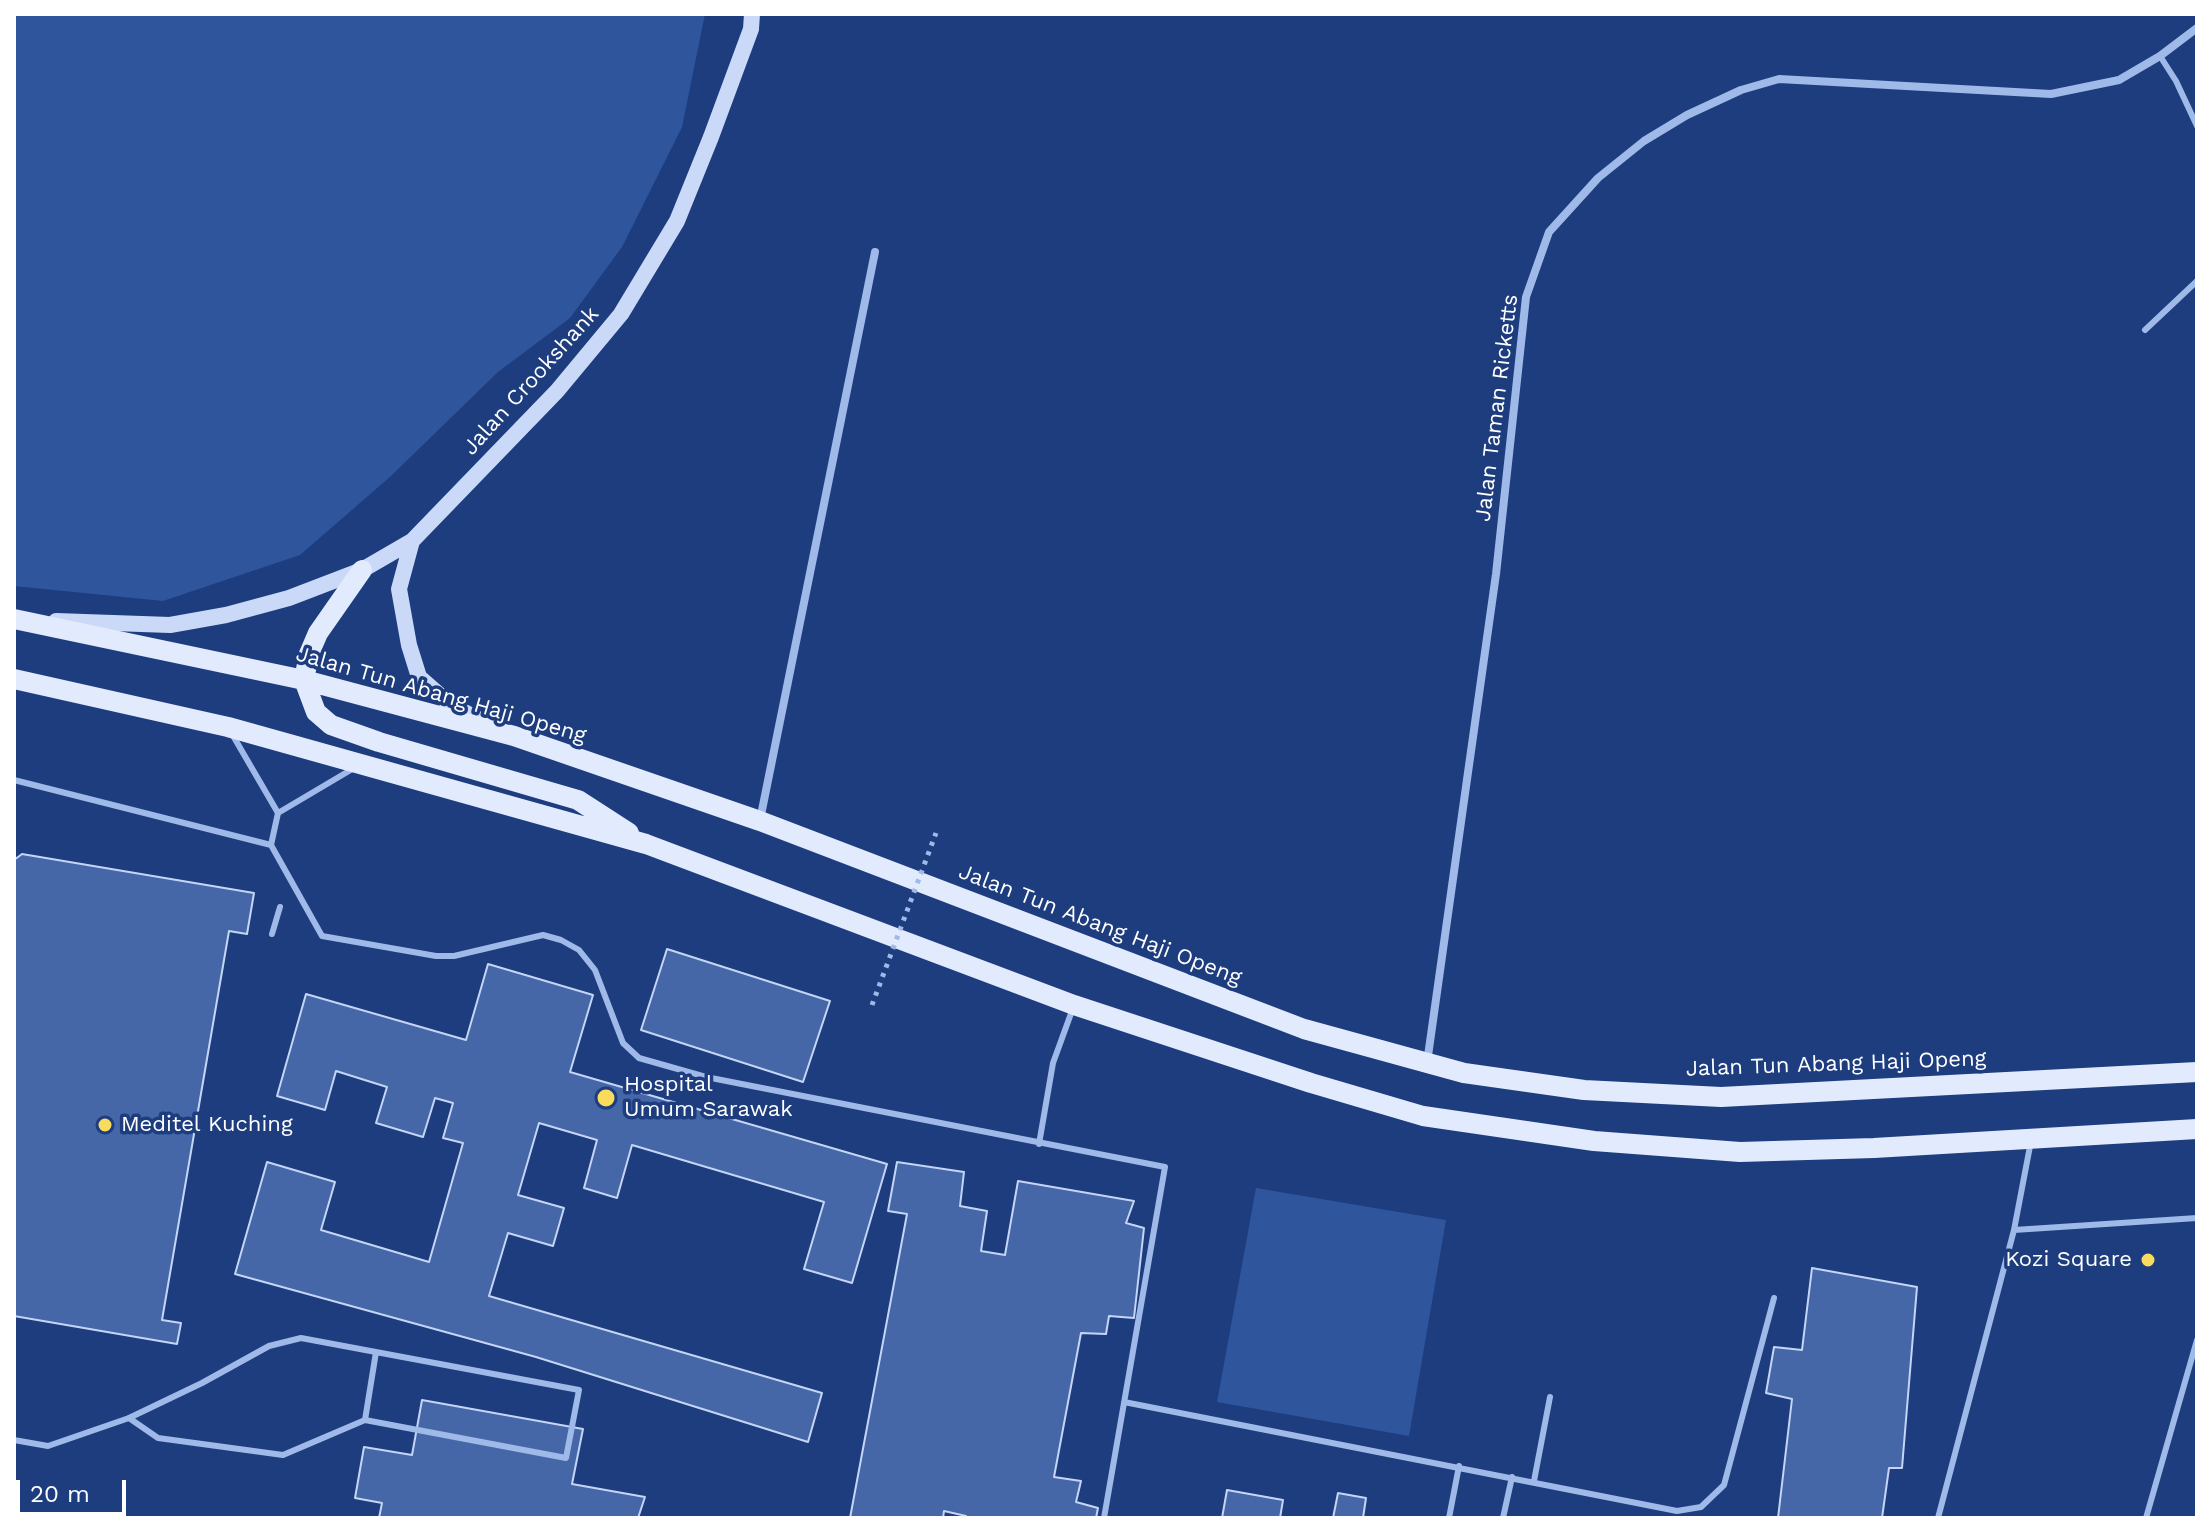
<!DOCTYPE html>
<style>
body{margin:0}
#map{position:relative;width:2211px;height:1532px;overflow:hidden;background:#1d3d7e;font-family:"Work Sans",sans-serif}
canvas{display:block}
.frame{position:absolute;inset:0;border:16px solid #fff;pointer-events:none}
.scale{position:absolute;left:16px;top:1480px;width:110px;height:36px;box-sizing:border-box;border:4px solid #fff;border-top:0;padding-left:10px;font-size:24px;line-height:28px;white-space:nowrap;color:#fff;-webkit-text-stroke:6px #1d3d7e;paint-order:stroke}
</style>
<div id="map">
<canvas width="2211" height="1532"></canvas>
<div class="frame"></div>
<div class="scale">20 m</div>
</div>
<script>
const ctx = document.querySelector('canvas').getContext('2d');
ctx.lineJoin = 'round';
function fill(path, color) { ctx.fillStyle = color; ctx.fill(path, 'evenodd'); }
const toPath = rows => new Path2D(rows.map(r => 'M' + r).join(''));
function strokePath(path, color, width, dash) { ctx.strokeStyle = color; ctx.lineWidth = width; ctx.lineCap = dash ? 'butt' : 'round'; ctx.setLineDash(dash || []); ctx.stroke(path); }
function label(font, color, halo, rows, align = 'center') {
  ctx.font = font + ' "Work Sans",sans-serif'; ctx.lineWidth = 7; ctx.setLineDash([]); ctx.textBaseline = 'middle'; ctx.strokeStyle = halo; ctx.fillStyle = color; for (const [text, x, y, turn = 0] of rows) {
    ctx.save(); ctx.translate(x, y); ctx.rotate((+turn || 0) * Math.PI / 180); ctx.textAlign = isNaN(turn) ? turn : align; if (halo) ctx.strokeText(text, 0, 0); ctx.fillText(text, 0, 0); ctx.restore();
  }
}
const green = toPath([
 [14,14,705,14,682,127,622,247,570,318,498,372,391,476,300,555,163,601,14,586],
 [1256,1188,1446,1220,1409,1436,1217,1402]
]);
const building = toPath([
 [22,854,254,893,247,934,229,931,162,1320,181,1323,177,1344,14,1316,14,860,22,854],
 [667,949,830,1001,803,1082,641,1030,667,949],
 [488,964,593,995,570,1072,887,1164,852,1283,804,1269,824,1202,632,1145,617,1198,584,1188,597,1140,539,1123,518,1195,564,1208,553,1246,508,1233,489,1296,822,1393,808,1442,536,1357,235,1274,267,1162,335,1182,321,1230,429,1262,463,1143,443,1138,453,1103,435,1098,423,1137,376,1123,387,1087,336,1071,325,1110,277,1096,306,994,466,1040,488,964],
 [897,1162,964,1172,960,1206,987,1211,981,1251,1005,1255,1018,1181,1134,1201,1126,1223,1144,1228,1134,1318,1109,1316,1106,1334,1081,1333,1054,1477,1081,1481,1076,1502,1098,1508,1096,1518,966,1518,966,1516,944,1511,943,1518,850,1518,907,1214,888,1211,897,1162],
 [1812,1268,1917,1287,1902,1468,1889,1468,1882,1518,1778,1518,1792,1399,1766,1393,1774,1347,1802,1350,1812,1268],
 [422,1400,583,1429,572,1484,645,1497,638,1518,379,1518,382,1503,355,1498,364,1447,412,1455,422,1400],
 [1227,1490,1283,1500,1280,1518,1222,1518,1227,1490],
 [1338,1493,1366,1498,1363,1518,1333,1518,1338,1493]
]);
const lane = toPath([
 [2160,56,2176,81,2197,126],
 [2145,330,2197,281],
 [232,734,278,813,271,845,322,936,436,956,454,956,543,935,561,940,579,950,595,970,623,1043,639,1058,706,1077,1165,1167,1104,1518],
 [14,780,271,845],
 [278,813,354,768],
 [272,934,280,907],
 [1039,1144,1053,1063,1073,1008],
 [2014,1230,2197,1218],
 [1124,1402,1677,1511,1701,1507,1724,1485,1774,1298],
 [365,1420,376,1352],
 [14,1440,48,1446,129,1418,202,1383,269,1346,301,1338,579,1390,566,1458,365,1420,283,1455,158,1438,129,1418],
 [1534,1481,1550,1397],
 [1449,1518,1459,1466],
 [1503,1518,1512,1477],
 [1938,1518,2014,1230,2031,1141],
 [2146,1518,2197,1340]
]);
const street = toPath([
 [760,820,875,252],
 [1427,1063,1496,574,1526,297,1549,232,1598,178,1644,141,1687,115,1741,90,1779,79,2051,94,2119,80,2160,56,2197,28]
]);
const secondary = toPath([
 [412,541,399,589,409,645,419,677,451,705,486,723],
 [56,621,170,625,226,615,289,598,362,570,412,541,557,391,621,314,677,221,711,137,751,29,752,14]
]);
const primary = toPath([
 [362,570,318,633,309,654,304,680,316,712,331,725,379,742,578,800,629,833],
 [14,619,304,680,514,736,760,821,1304,1029,1464,1073,1584,1090,1721,1097,2197,1072],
 [14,679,228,727,646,844,1074,1005,1311,1083,1423,1116,1594,1141,1740,1152,1874,1148,2197,1129]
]);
const pathBridge = toPath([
 [872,1005,936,833]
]);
const markers = [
 [606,1098,10,"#f9dc5d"],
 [105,1125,8,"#f9dc5d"],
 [2148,1260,8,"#f9dc5d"]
];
const streetNames = [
 ["Jalan Crookshank",531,381,-48],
 ["Jalan Taman Ricketts",1497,408,-83],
 ["Jalan Tun Abang Haji Openg",441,695,16],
 ["Jalan Tun Abang Haji Openg",1100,925,21],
 ["Jalan Tun Abang Haji Openg",1836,1064,-2]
];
const poiNames = [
 ["Hospital",624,1085],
 ["Umum Sarawak",624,1110],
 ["Meditel Kuching",121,1125],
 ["Kozi Square",2132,1260,"right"]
];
fill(green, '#2f559d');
fill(building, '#4567a8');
strokePath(building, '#c4d5f6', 2);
strokePath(lane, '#9fb9e8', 6);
strokePath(street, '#9fb9e8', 8);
strokePath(secondary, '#cad9f7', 16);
strokePath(primary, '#e2eafe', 20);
strokePath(pathBridge, '#9fb9e8', 5, [4, 6]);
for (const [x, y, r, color] of markers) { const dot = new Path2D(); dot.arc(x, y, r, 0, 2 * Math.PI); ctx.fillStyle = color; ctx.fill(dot); strokePath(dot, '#1d3d7e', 3); }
label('22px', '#fff', '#1d3d7e', streetNames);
label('22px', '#fff', '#1d3d7e', poiNames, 'left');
</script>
